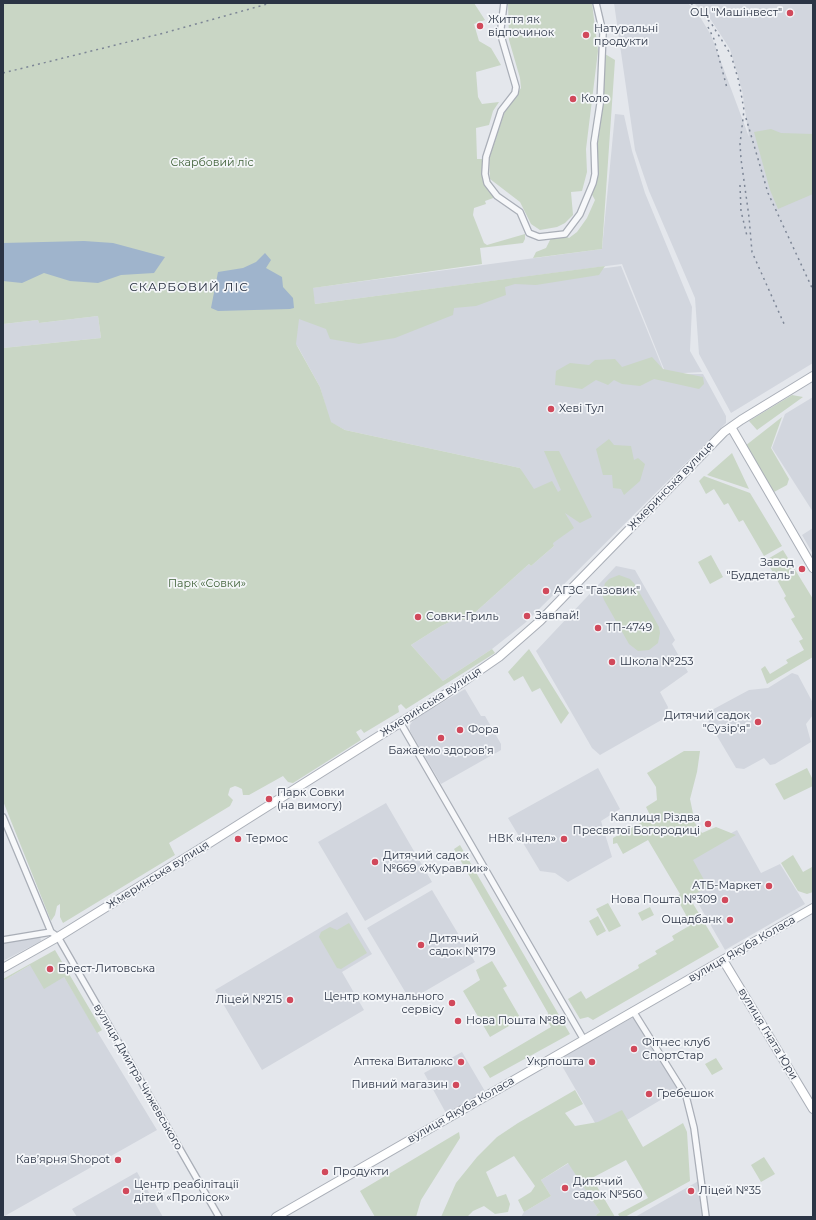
<!DOCTYPE html>
<meta charset="utf-8">
<style>
body{margin:0}
#map{position:relative;width:816px;height:1220px;overflow:hidden;background:#e4e7ec;font-family:Montserrat,sans-serif}
canvas{display:block}
.frame{position:absolute;inset:0;border:4px solid #2b3445;pointer-events:none}
</style>
<div id="map">
<canvas width="816" height="1220"></canvas>
<div class="frame"></div>
</div>
<script>
const ctx = document.querySelector('canvas').getContext('2d');
ctx.lineJoin = 'round';
function fill(path, color) { ctx.fillStyle = color; ctx.fill(path, 'evenodd'); }
const toPath = rows => new Path2D(rows.map(r => 'M' + r).join(''));
function strokePath(path, color, width, dash) { ctx.strokeStyle = color; ctx.lineWidth = width; ctx.lineCap = dash ? 'butt' : 'round'; ctx.setLineDash(dash || []); ctx.stroke(path); }
function label(font, color, halo, rows, align = 'center') {
  ctx.font = font + ' Montserrat,sans-serif'; ctx.lineWidth = 3.5; ctx.setLineDash([]); ctx.textBaseline = 'middle'; ctx.strokeStyle = halo; ctx.fillStyle = color; for (const [text, x, y, turn = 0] of rows) {
    ctx.save(); ctx.translate(x, y); ctx.rotate((+turn || 0) * Math.PI / 180); ctx.textAlign = isNaN(turn) ? turn : align; if (halo) ctx.strokeText(text, 0, 0); ctx.fillText(text, 0, 0); ctx.restore();
  }
}
const built = toPath([
 [614,3,688,3,700,17,711,35,749,137,742,90,730,49,711,20,694,3,813,3,813,363,731,413,699,354,695,298,649,191,635,150],
 [615,114,624,115,632,151,645,193,692,307,690,351,702,372,666,374,622,264,315,304,312,288,602,249],
 [621,266,665,374,703,374,726,416,726,423,525,623,492,649,443,681,411,645,441,626,456,619,463,620,469,618,529,564,531,566,554,546,520,468,345,430,330,422,320,387,298,347,282,329,315,306],
 [98,316,101,338,3,348,3,324,38,320,39,323],
 [813,397,813,512,772,448,785,414],
 [813,528,813,554,802,535],
 [616,566,635,570,675,640,672,644,688,672,660,692,668,707,665,718,600,755,592,748,536,651],
 [792,673,798,675,813,703,813,715,806,724,811,742,775,764,770,765,764,758,744,769,736,768,707,719,707,715,710,711,749,690,768,688],
 [465,689,481,716,485,716,501,744,501,750,441,784,410,731,410,725,414,719],
 [598,768,620,809,601,821,612,857,568,882,555,873,540,871,508,818],
 [386,803,432,882,365,921,318,842],
 [737,830,761,873,780,864,805,904,725,950,675,863],
 [432,890,475,962,410,1000,367,928],
 [347,912,372,954,342,972,364,1010,262,1070,215,990],
 [40,936,41,941,3,961,3,942],
 [30,965,64,977,157,1130,3,1217,3,981],
 [639,1014,684,1086,602,1135,558,1059],
 [462,1052,486,1093,447,1115,424,1073],
 [569,1163,600,1212,596,1215,597,1217,521,1217,524,1212,551,1196,541,1180],
 [137,1172,163,1217,77,1217,72,1209],
 [701,1179,706,1217,635,1217,695,1183]
]);
const green = toPath([
 [3,3,474,3,485,20,474,24,479,41,491,48,501,65,476,72,478,97,482,104,499,102,493,111,489,125,476,128,477,159,482,159,483,175,496,197,485,201,486,204,474,208,473,215,484,243,487,245,525,234,525,239,523,243,480,248,482,264,313,288,315,304,605,266,599,275,536,285,515,284,505,287,506,295,476,306,454,308,453,315,395,338,359,344,330,339,326,329,299,319,296,344,320,387,331,422,345,430,520,468,534,489,552,481,558,492,561,490,544,451,559,451,592,517,580,523,565,513,574,528,553,543,554,546,531,566,529,564,469,618,463,620,456,619,441,626,411,645,443,681,492,649,495,653,406,709,401,704,398,706,399,712,364,733,361,729,356,732,361,740,293,783,288,782,283,776,249,795,243,795,242,789,238,787,235,786,230,788,228,795,233,800,230,806,169,843,175,855,63,923,60,917,60,904,57,906,55,915,51,921,3,801,3,348,101,338,98,316,39,323,38,320,3,324],
 [508,3,592,3,598,51,586,149,587,172,582,191,571,192,573,215,565,223,557,227,540,230,531,224,520,202,490,179,489,159,505,111,521,88,520,78,509,40],
 [605,54,615,60,602,249,533,258,536,252,546,248,551,238,565,236,569,238,577,232,587,218,595,200,590,191,593,191,597,174,596,157,603,104],
 [771,129,781,133,813,134,813,194,778,209,770,190,754,132],
 [652,357,663,369,703,377,704,384,699,389,654,379,640,386,622,384,614,380,608,385,596,380,582,389,555,385,556,371,570,363,589,365,595,360,615,359,622,367],
 [792,395,803,397,757,430,749,421],
 [782,417,771,448,789,479,787,485,774,492,745,446],
 [609,439,614,445,631,446,634,460,638,458,645,464,640,481,624,495,621,489,613,488,612,475,603,475,596,449],
 [732,453,749,489,707,475],
 [704,476,750,493,782,546,764,556,743,520,739,522,728,503,724,505,714,489,706,494,699,481],
 [783,550,813,599,813,657,767,684,761,669,765,666,770,674,788,663,786,660,804,650,799,641,803,639,791,619,795,617,784,598,786,596,766,560],
 [711,555,723,577,710,584,698,562],
 [619,575,630,579,634,583,659,627,660,633,658,643,649,650,638,651,629,644,604,600,602,594,605,583,609,579],
 [529,649,569,713,561,724,540,688,532,692,523,676,514,681,508,672],
 [684,751,700,751,697,772,690,799,695,823,702,833,716,827,736,835,693,860,708,887,689,897,719,947,593,1020,588,1017,580,1019,568,999,581,991,586,999,639,968,638,965,657,954,655,951,674,940,672,936,689,926,683,917,686,915,676,897,680,894,648,840,623,854,617,843,613,844,613,838,651,817,646,807,657,800,656,787,647,773],
 [807,768,813,780,813,786,784,800,775,784],
 [460,845,570,1034,490,1078,483,1067,551,1027,547,1020,548,1013,454,849],
 [793,855,803,872,812,867,813,868,813,892,807,894,798,891,781,863],
 [608,903,621,926,609,932,596,909],
 [650,907,654,915,642,921,638,913],
 [598,916,606,931,597,936,589,921],
 [349,923,367,953,341,969,337,968,319,937,321,932,330,927,337,930],
 [55,950,102,1030,97,1033,64,977,44,989,30,965,3,981,3,979],
 [492,961,507,986,503,988,521,1019,490,1037,463,991,480,980,476,970],
 [716,1058,723,1069,712,1075,705,1064],
 [575,1090,583,1104,565,1113,575,1126,598,1122,622,1110,643,1147,683,1123,687,1132,690,1181,625,1217,620,1217,618,1214,648,1198,626,1160,592,1178,615,1217,597,1217,596,1215,600,1212,568,1163,541,1180,551,1196,524,1212,518,1200,531,1192,535,1186,514,1156,486,1172,497,1197,506,1194,510,1204,508,1212,495,1214,484,1206,473,1211,467,1217,441,1217,456,1183,477,1157,497,1137,518,1123],
 [459,1132,460,1138,421,1200,416,1217,375,1217,360,1191],
 [764,1157,775,1174,761,1182,751,1165]
]);
const water = toPath([
 [84,241,113,243,165,257,154,273,121,275,98,283,70,281,44,273,22,283,3,281,3,243],
 [265,253,271,260,266,268,282,277,283,287,293,298,294,308,290,309,218,311,211,308,218,272,243,268,256,262]
]);
const street = toPath([
 [504,3,501,28,502,39,516,87,515,93,501,111,486,157,485,174,487,183,497,196,520,212,529,233,539,237,565,234,580,214,593,183,595,174,594,143,600,104,603,33,596,3],
 [400,722,584,1040],
 [3,817,51,932,58,937,219,1217],
 [3,940,51,932],
 [633,1011,686,1096,694,1128,706,1217]
]);
const secondary = toPath([
 [731,427,813,568],
 [723,960,813,1109],
 [3,968,58,937,211,842,444,695,499,657,540,621,724,432,741,420,813,376],
 [276,1217,813,908]
]);
const rail = toPath([
 [691,3,711,23,731,55,739,82,744,110,740,144,741,159,749,217,752,252,785,326],
 [708,27,714,39,727,88],
 [3,73,164,33,271,3],
 [746,118,768,193,813,290],
 [740,185,741,211,747,236]
]);
const markers = [
 [790,13,4,"#d1495b"],
 [480,26,4,"#d1495b"],
 [586,35,4,"#d1495b"],
 [573,99,4,"#d1495b"],
 [551,409,4,"#d1495b"],
 [802,569,4,"#d1495b"],
 [546,591,4,"#d1495b"],
 [527,616,4,"#d1495b"],
 [418,617,4,"#d1495b"],
 [598,628,4,"#d1495b"],
 [612,662,4,"#d1495b"],
 [758,722,4,"#d1495b"],
 [460,730,4,"#d1495b"],
 [441,738,4,"#d1495b"],
 [269,799,4,"#d1495b"],
 [708,824,4,"#d1495b"],
 [238,839,4,"#d1495b"],
 [564,839,4,"#d1495b"],
 [375,862,4,"#d1495b"],
 [769,886,4,"#d1495b"],
 [725,900,4,"#d1495b"],
 [730,920,4,"#d1495b"],
 [421,945,4,"#d1495b"],
 [50,969,4,"#d1495b"],
 [290,1000,4,"#d1495b"],
 [452,1003,4,"#d1495b"],
 [458,1021,4,"#d1495b"],
 [634,1049,4,"#d1495b"],
 [461,1062,4,"#d1495b"],
 [592,1062,4,"#d1495b"],
 [456,1085,4,"#d1495b"],
 [649,1094,4,"#d1495b"],
 [118,1160,4,"#d1495b"],
 [325,1172,4,"#d1495b"],
 [565,1188,4,"#d1495b"],
 [126,1191,4,"#d1495b"],
 [691,1191,4,"#d1495b"]
];
const poiNames = [
 ["ОЦ \"Машінвест\"",782,13,"right"],
 ["Життя як",488,20],
 ["відпочинок",488,33],
 ["Натуральні",594,29],
 ["продукти",594,42],
 ["Коло",581,99],
 ["Хеві Тул",559,409],
 ["Завод",794,563,"right"],
 ["\"Буддеталь\"",794,576,"right"],
 ["АГЗС \"Газовик\"",554,591],
 ["Завпай!",535,616],
 ["Совки-Гриль",426,617],
 ["ТП-4749",606,628],
 ["Школа №253",620,662],
 ["Дитячий садок",750,716,"right"],
 ["\"Сузір'я\"",750,729,"right"],
 ["Фора",468,730],
 ["Бажаемо здоров'я",441,751,"center"],
 ["Парк Совки",277,793],
 ["(на вимогу)",277,806],
 ["Каплиця Різдва",700,818,"right"],
 ["Пресвятої Богородиці",700,831,"right"],
 ["Термос",246,839],
 ["НВК «Інтел»",556,839,"right"],
 ["Дитячий садок",383,856],
 ["№669 «Журавлик»",383,869],
 ["АТБ-Маркет",761,886,"right"],
 ["Нова Пошта №309",717,900,"right"],
 ["Ощадбанк",722,920,"right"],
 ["Дитячий",429,939],
 ["садок №179",429,952],
 ["Брест-Литовська",58,969],
 ["Центр комунального",444,997,"right"],
 ["сервісу",444,1010,"right"],
 ["Ліцей №215",282,1000,"right"],
 ["Нова Пошта №88",466,1021],
 ["Фітнес клуб",642,1043],
 ["СпортСтар",642,1056],
 ["Аптека Виталюкс",453,1062,"right"],
 ["Укрпошта",584,1062,"right"],
 ["Пивний магазин",448,1085,"right"],
 ["Гребешок",657,1094],
 ["Кавʼярня Shopot",110,1160,"right"],
 ["Продукти",333,1172],
 ["Дитячий",573,1182],
 ["садок №560",573,1195],
 ["Центр реабілітації",134,1185],
 ["дітей «Пролісок»",134,1198],
 ["Ліцей №35",699,1191]
];
const parkNames = [
 ["Скарбовий ліс",212,163],
 ["Парк «Совки»",207,584]
];
const streetNames = [
 ["Жмеринська вулиця",671,486,-46],
 ["Жмеринська вулиця",431,702,-33],
 ["Жмеринська вулиця",158,875,-32],
 ["вулиця Якуба Коласа",742,949,-30],
 ["вулиця Гната Юри",768,1034,59],
 ["вулиця Дмитра Чижевського",138,1077,60],
 ["вулиця Якуба Коласа",461,1110,-30]
];
const neighbourhoodNames = [
 ["СКАРБОВИЙ ЛІС",189,287]
];
fill(built, '#d2d6de');
fill(green, '#c9d6c5');
fill(water, '#9fb4cc');
strokePath(street, '#a9aeb7', 8);
strokePath(secondary, '#a9aeb7', 10);
strokePath(street, '#f7f8fa', 5.5);
strokePath(secondary, '#fff', 8);
strokePath(rail, '#7d8696', 1.5, [2, 4]);
for (const [x, y, r, color] of markers) { const dot = new Path2D(); dot.arc(x, y, r, 0, 2 * Math.PI); ctx.fillStyle = color; ctx.fill(dot); strokePath(dot, '#f4f6f9', 1.5); }
label('11px', '#2b3445', '#f4f6f9', poiNames, 'left');
label('11px', '#3f6138', '#f4f6f9', parkNames);
label('11px', '#2b3445', '#f4f6f9', streetNames);
ctx.letterSpacing = '1px';
label('12px', '#1d2536', '#f4f6f9', neighbourhoodNames);
ctx.letterSpacing = '0px';
</script>
